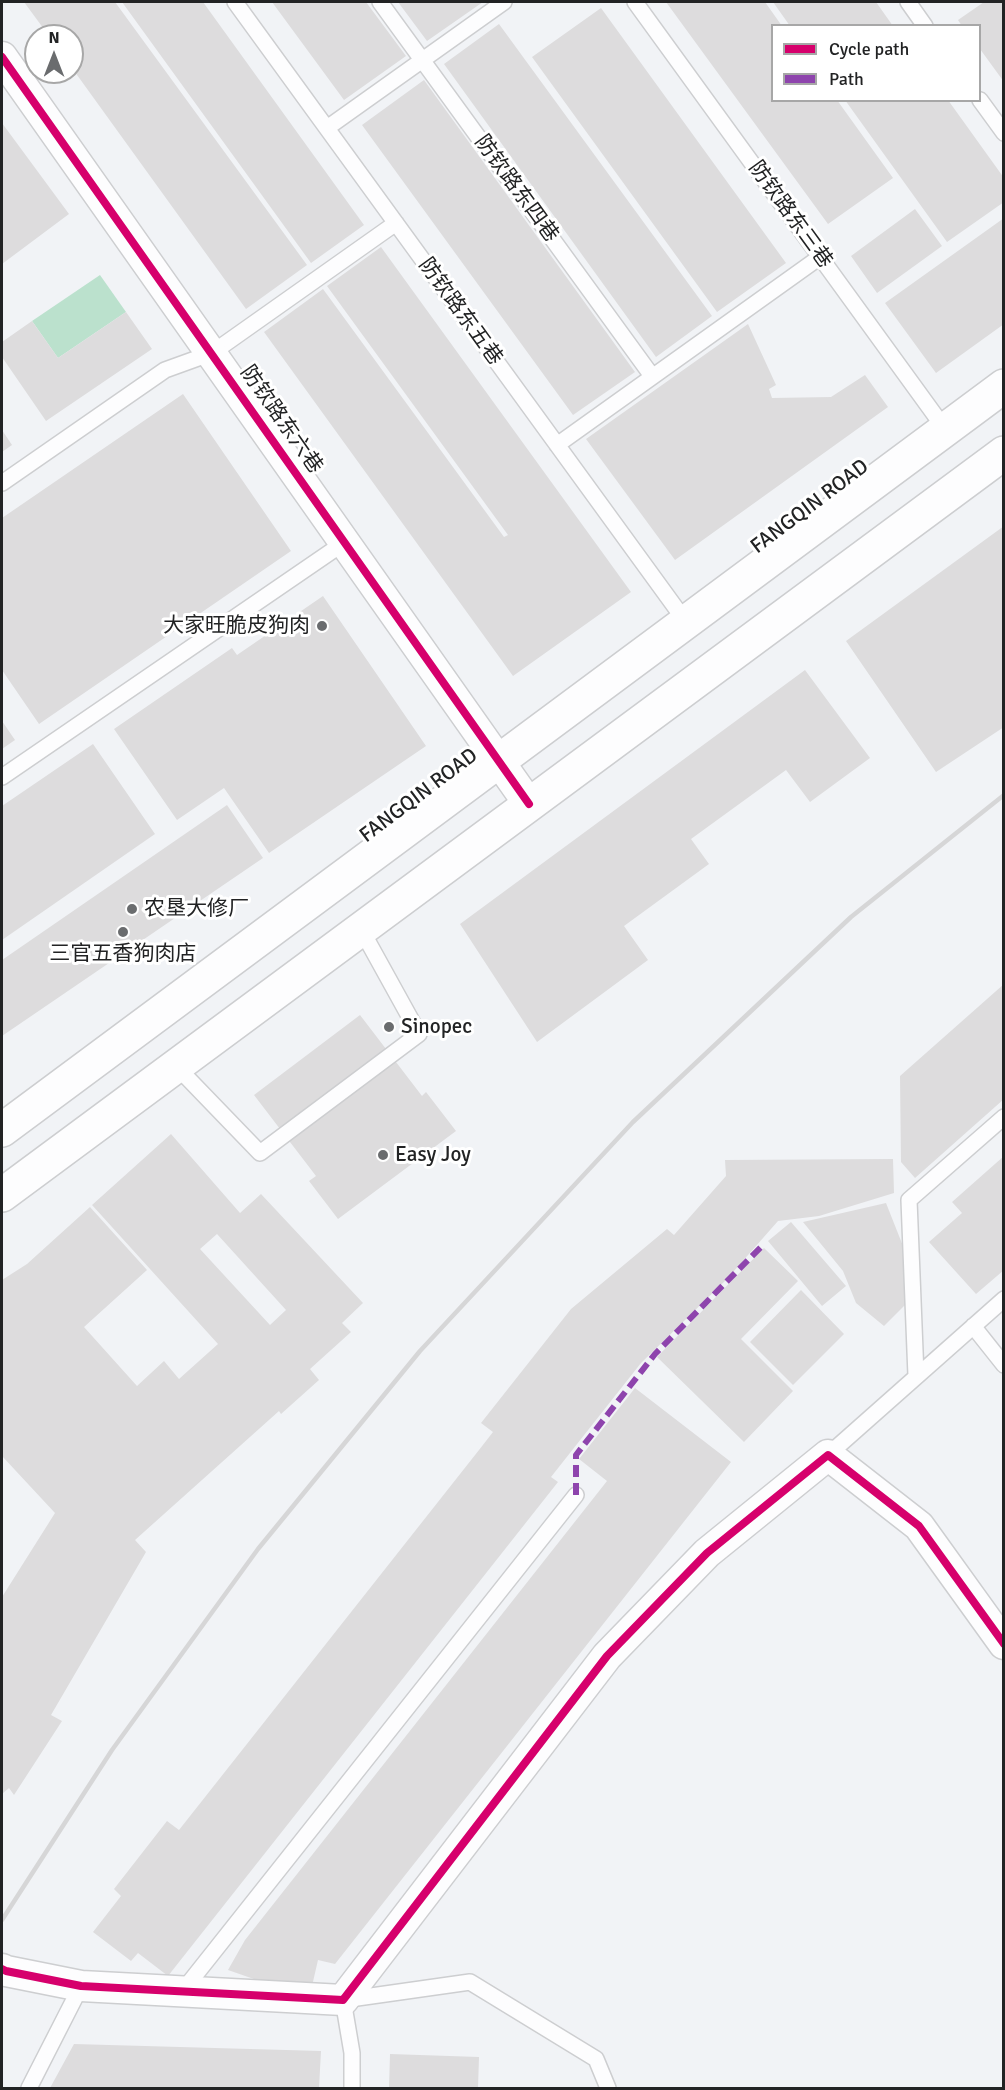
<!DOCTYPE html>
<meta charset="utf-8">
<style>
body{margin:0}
#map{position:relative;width:1005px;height:2090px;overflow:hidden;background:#f1f3f6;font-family:Signika,sans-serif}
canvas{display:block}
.frame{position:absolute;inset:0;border:3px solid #222324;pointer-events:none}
.legend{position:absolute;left:771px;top:24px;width:210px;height:78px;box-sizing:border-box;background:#fff;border:2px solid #a7a7a7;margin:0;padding:8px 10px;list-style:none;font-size:18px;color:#222324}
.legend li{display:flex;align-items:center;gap:12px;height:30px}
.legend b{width:30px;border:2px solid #a7a7a7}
.north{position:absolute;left:24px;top:24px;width:60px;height:60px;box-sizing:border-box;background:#fff;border:2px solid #a7a7a7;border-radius:50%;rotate:0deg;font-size:16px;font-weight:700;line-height:24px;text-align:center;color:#222324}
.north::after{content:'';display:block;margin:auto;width:21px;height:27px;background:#6a6c6e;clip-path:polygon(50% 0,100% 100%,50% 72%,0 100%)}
</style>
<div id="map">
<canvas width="1005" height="2090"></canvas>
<div class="frame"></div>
<ul class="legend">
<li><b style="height:8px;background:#d6006c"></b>Cycle path</li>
<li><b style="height:8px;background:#8e44ad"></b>Path</li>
</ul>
<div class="north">N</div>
</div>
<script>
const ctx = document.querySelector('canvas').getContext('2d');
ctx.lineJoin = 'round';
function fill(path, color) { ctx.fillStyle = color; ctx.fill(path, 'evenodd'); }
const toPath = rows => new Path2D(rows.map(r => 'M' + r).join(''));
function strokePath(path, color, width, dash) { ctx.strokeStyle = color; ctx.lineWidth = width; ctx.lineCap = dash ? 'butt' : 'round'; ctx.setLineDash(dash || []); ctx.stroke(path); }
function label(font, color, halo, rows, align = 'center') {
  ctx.font = font + ' Signika,"Noto Sans SC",sans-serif'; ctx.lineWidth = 6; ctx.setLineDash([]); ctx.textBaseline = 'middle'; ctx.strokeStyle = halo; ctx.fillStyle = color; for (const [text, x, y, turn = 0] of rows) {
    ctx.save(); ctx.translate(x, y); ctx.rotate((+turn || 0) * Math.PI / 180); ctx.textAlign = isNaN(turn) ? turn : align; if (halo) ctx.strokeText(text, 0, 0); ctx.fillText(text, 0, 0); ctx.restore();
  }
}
const green = toPath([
 [100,275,126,312,58,358,32,321]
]);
const building = toPath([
 [24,2,115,2,307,265,246,309,72,68,72,36,49,36],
 [122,2,203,2,364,225,311,263],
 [272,2,366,2,406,56,344,100],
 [398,2,483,2,427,41],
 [666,2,765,2,782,26,772,26,772,100,837,100,893,178,828,224],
 [773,2,876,2,893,26,790,26],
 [984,2,1004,2,1004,82,980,49,980,26,962,26,958,20],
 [601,8,786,263,717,312,532,57],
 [499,24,712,316,656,357,444,64],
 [424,80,635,372,573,415,362,125],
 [845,100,948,100,1004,178,1004,202,947,242],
 [2,123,69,214,2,264],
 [915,209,942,246,877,293,851,256],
 [1004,218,1004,324,936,373,885,303],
 [381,247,631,592,513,676,264,332,323,289,504,537,508,535,327,286],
 [126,312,152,349,46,421,2,357,2,342,32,321,58,358],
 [748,324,776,385,769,389,772,398,831,397,865,375,888,407,675,560,586,439],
 [183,394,291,551,39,724,2,670,2,518],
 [2,430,12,445,2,452],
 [1004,526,1004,727,936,772,846,641],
 [323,596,426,746,269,853,224,788,177,820,114,729,232,648,237,655],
 [805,670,870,758,810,802,786,770,691,839,709,864,624,926,648,960,537,1042,460,924],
 [2,721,15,740,2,749],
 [93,744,155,834,2,940,2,806],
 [227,805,263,858,2,1036,2,960],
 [1004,984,1004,1099,915,1178,901,1162,900,1076],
 [360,1015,422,1096,426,1092,456,1131,338,1219,309,1181,316,1176,254,1095],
 [171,1134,240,1213,261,1194,363,1303,342,1323,351,1332,310,1369,319,1380,281,1414,279,1411,135,1540,146,1552,51,1715,62,1721,14,1795,9,1788,2,1794,2,1597,55,1513,2,1456,2,1280,27,1264,90,1207,147,1270,84,1327,137,1386,164,1361,179,1379,218,1344,92,1205],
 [217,1234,286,1310,270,1325,200,1249],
 [1004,1156,1004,1270,976,1294,929,1242,962,1213,952,1202],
 [893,1159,894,1193,819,1216,778,1221,726,1280,641,1363,551,1477,558,1482,168,1976,138,1953,131,1961,93,1932,121,1896,114,1889,167,1821,179,1830,479,1450,493,1432,481,1423,571,1309,667,1229,674,1235,726,1176,725,1160],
 [886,1203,903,1246,908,1302,884,1326,856,1303,843,1271,803,1222],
 [791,1222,846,1286,822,1306,768,1241],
 [764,1248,798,1281,741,1339,793,1391,744,1442,657,1357],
 [801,1290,844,1334,793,1385,750,1342],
 [635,1388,731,1462,335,1964,318,1960,312,1986,271,1985,228,1970,245,1940,607,1481,579,1459],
 [74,2044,321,2051,319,2088,50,2088],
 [390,2054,479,2057,478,2088,389,2088]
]);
const service = toPath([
 [235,2,686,622],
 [380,2,652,376],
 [635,2,945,429],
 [908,2,925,26],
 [980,100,1004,133],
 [327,128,504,2],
 [557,445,820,257],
 [2,483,165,370,212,353,396,223],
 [2,777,345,542],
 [176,1066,260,1153,419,1034,361,929],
 [973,1326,1004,1365],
 [916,1376,909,1200,1004,1117],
 [828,1455,1004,1299],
 [181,1993,576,1495],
 [29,2088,81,1986],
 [352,2088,352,2053,343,2000,470,1982,596,2059,608,2088]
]);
const minor = toPath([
 [2,57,529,804],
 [2,1969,6,1971,81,1986,343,2000,607,1656,707,1553,828,1455,919,1526,1004,1644]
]);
const primary = toPath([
 [2,1130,1004,386],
 [2,1195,1004,453]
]);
const rail = toPath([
 [2,1920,112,1750,258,1549,420,1351,633,1122,851,917,1004,795]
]);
const quiet = toPath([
 [576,1495,576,1455,655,1354,764,1244]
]);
const cycleway = toPath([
 [2,57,529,804],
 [2,1969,6,1971,81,1986,343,2000,607,1656,707,1553,828,1455,919,1526,1004,1644]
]);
const markers = [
 [322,626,6,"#6a6c6e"],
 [132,909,6,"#6a6c6e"],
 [123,932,6,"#6a6c6e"],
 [389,1027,6,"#6a6c6e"],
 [383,1155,6,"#6a6c6e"]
];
const streetNames = [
 ["防钦路东四巷",516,189,54],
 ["防钦路东三巷",790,215,54],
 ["防钦路东五巷",460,312,54],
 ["防钦路东六巷",281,420,55],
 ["FANGQIN ROAD",810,507,-37],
 ["FANGQIN ROAD",419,796,-37]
];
const poiNames = [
 ["大家旺脆皮狗肉",310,626,"right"],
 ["农垦大修厂",144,909],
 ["三官五香狗肉店",123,954,"center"],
 ["Sinopec",401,1027],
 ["Easy Joy",395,1155]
];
fill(green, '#bbe1cd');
fill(building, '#dddcdd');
strokePath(service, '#cdced0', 18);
strokePath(minor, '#cdced0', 33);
strokePath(primary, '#cdced0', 36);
strokePath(service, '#fdfdfe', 15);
strokePath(minor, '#fdfdfe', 30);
strokePath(primary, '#fdfdfe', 33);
strokePath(rail, '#d6d6d7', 4.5);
strokePath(quiet, '#8e44ad', 6, [12, 6]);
strokePath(cycleway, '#d6006c', 8);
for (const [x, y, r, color] of markers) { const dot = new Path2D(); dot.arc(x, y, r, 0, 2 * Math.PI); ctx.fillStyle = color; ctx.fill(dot); strokePath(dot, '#fff', 2); }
label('21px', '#222324', '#fff', streetNames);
label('21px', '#222324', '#fff', poiNames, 'left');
</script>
